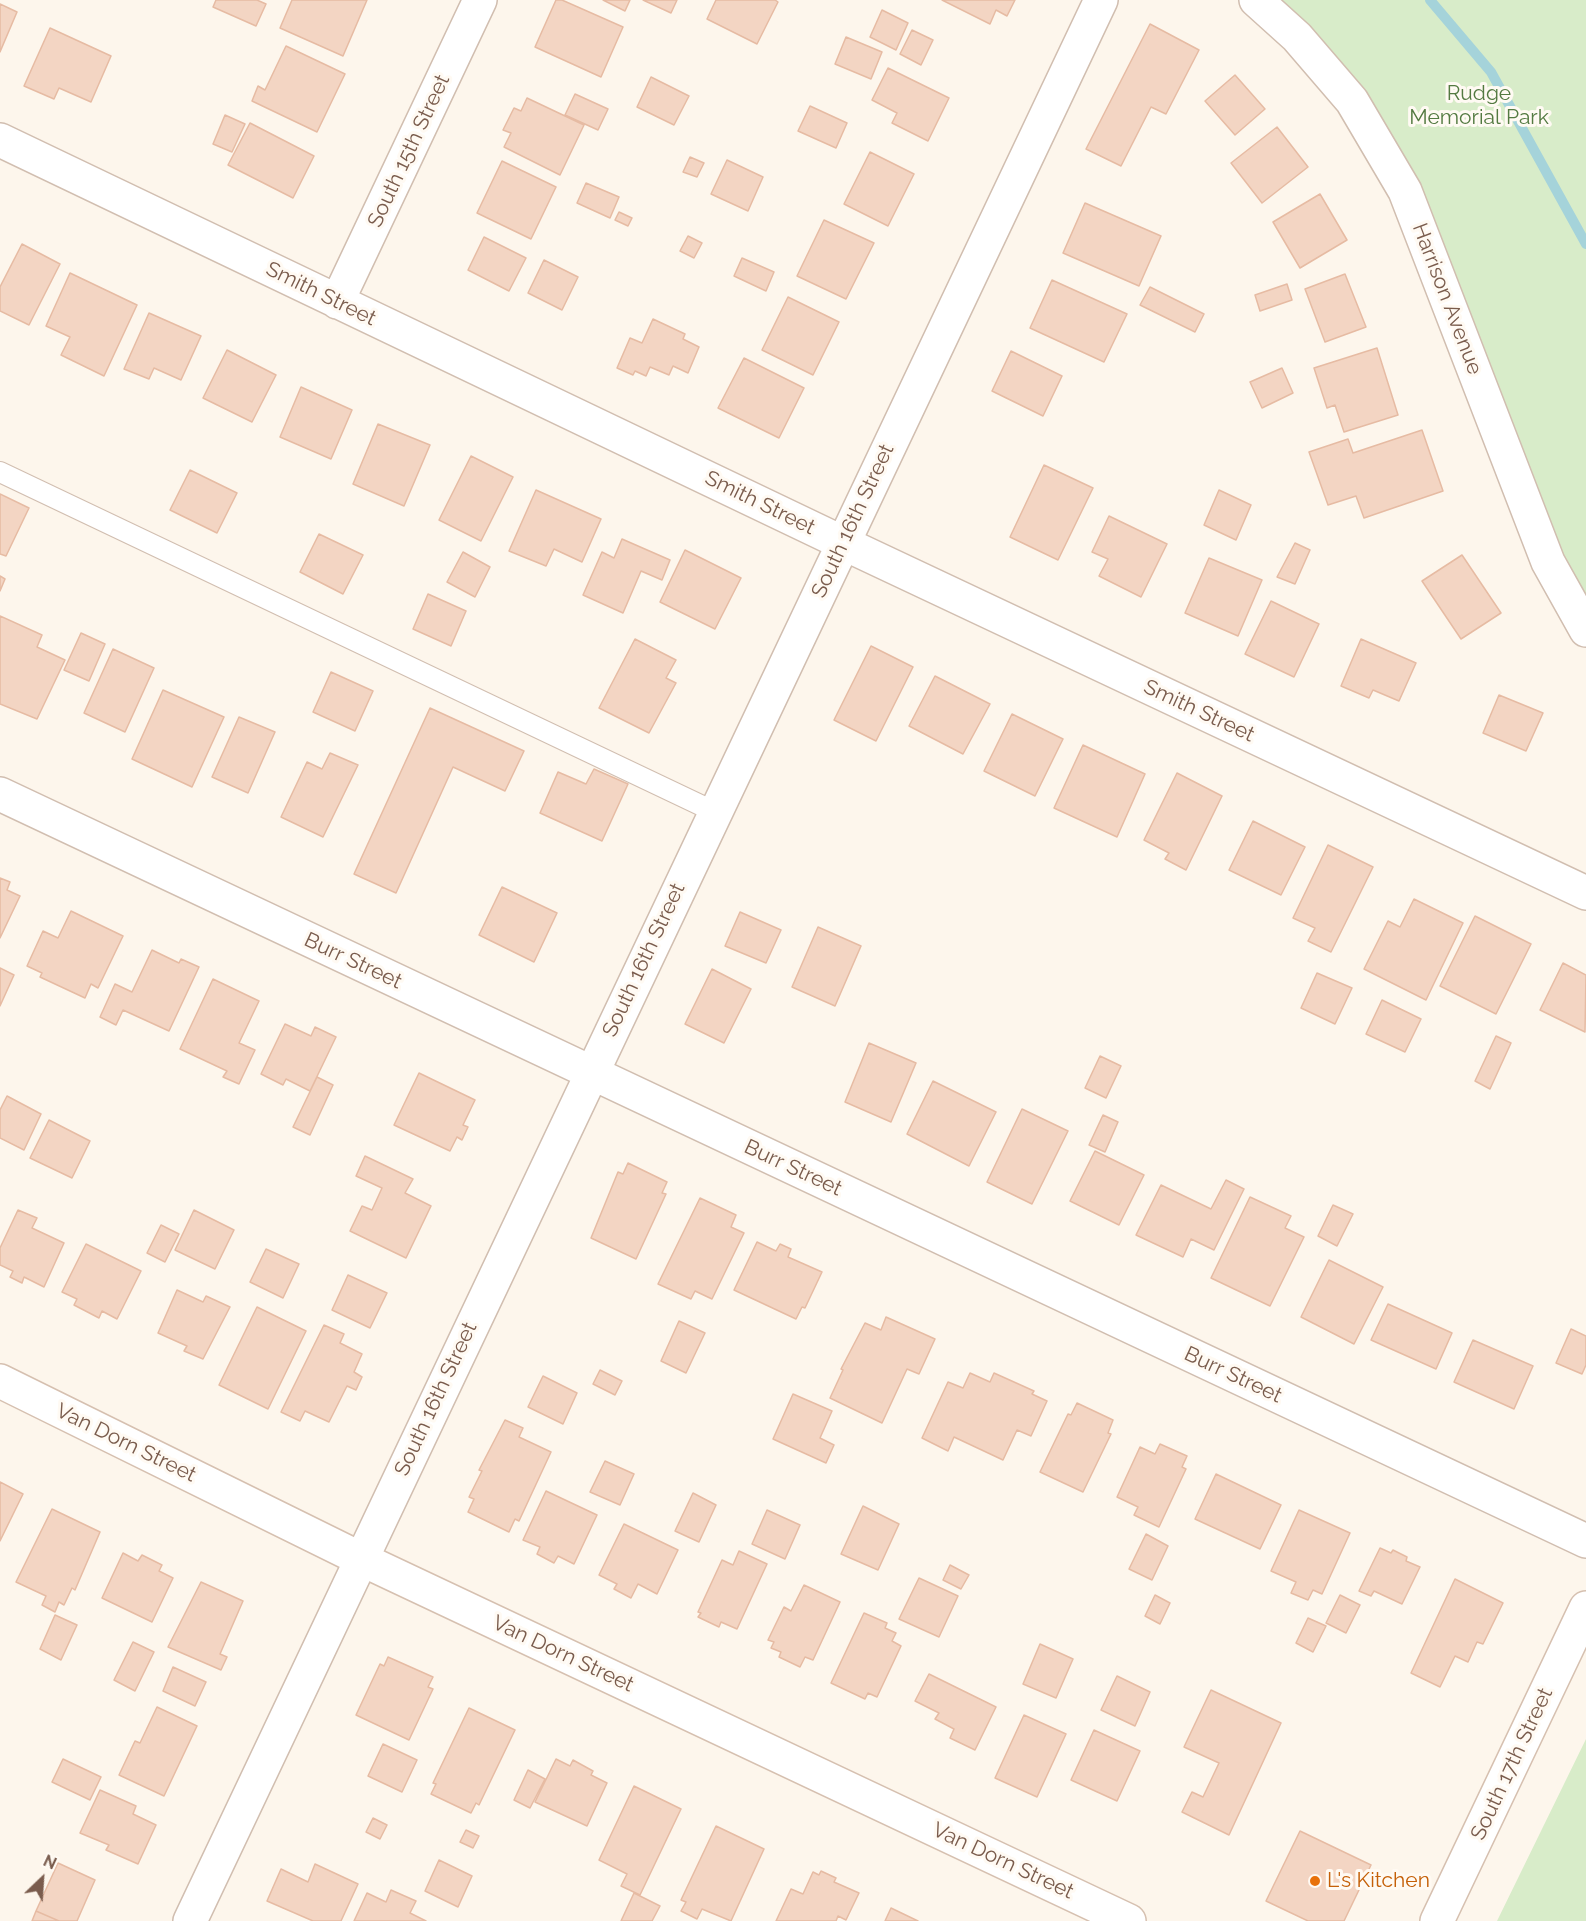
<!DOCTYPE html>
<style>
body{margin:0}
#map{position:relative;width:1586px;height:1921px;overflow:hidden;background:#fdf6ec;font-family:Raleway,sans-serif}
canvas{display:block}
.north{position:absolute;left:12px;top:1849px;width:60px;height:60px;-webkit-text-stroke:4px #fffaf3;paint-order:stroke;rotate:25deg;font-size:16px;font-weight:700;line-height:24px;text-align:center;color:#7a5c4d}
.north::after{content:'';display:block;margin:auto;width:21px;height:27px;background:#7a5c4d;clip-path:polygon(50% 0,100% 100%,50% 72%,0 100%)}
</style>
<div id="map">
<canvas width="1586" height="1921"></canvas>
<div class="north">N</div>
</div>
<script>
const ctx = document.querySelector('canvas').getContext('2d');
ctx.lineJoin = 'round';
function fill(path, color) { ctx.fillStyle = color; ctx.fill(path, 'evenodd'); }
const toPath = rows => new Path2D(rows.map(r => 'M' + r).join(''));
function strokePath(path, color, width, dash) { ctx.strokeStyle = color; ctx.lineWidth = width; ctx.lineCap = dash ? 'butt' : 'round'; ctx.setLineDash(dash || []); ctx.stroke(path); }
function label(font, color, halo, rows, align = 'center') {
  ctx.font = font + ' Raleway,sans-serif'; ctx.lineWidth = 6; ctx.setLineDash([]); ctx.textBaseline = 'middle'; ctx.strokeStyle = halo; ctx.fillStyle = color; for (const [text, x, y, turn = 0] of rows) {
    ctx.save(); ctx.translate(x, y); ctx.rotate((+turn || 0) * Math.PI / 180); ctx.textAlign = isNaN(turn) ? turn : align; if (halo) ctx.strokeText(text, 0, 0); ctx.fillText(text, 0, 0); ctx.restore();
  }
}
const green = toPath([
 [1256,0,1586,0,1586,630,1405,191],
 [1586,1739,1586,1921,1497,1921]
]);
const stream = toPath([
 [1430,0,1491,72,1586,244]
]);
const building = toPath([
 [216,0,257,0,266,4,256,26,213,7,216,0],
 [292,0,367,0,343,56,280,28,292,0],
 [556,0,562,0,623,27,601,77,535,47,556,0],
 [603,0,630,0,625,11,603,0],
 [643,0,677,0,671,13,643,0],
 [716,0,775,0,778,2,757,44,707,19,716,0],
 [942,0,1015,0,1007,16,996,10,990,24,942,0],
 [0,4,17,12,0,52,0,4],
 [882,10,908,23,896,50,870,37,882,10],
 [1150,24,1199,50,1166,114,1151,107,1121,166,1086,149,1150,24],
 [50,28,111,56,91,102,59,88,54,99,24,86,50,28],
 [912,30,933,40,921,65,900,54,912,30],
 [846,37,882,52,871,79,835,64,846,37],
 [286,46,345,74,317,132,252,101,258,86,265,90,286,46],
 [888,68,949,98,928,141,892,123,897,113,872,100,888,68],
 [1235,75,1265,109,1235,135,1205,101,1235,75],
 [651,77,689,96,674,125,637,107,651,77],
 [575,94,608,109,598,130,565,115,575,94],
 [527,98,584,125,560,175,504,147,511,133,503,130,514,108,521,111,527,98],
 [810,106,847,123,836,148,798,131,810,106],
 [225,115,245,124,232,152,213,144,225,115],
 [250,123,314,156,293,198,228,165,250,123],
 [1277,127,1308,167,1262,203,1231,163,1277,127],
 [870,152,914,174,888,226,844,204,870,152],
 [690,157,704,163,697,177,683,172,690,157],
 [727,160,763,177,748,211,711,194,727,160],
 [502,161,556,187,531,239,477,213,502,161],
 [586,183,619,197,610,218,577,203,586,183],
 [1320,194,1347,240,1300,268,1273,222,1320,194],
 [1085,203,1161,236,1139,286,1063,253,1085,203],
 [619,212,632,218,628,226,615,220,619,212],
 [824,220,874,243,846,299,797,276,824,220],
 [688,236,702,243,694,258,680,251,688,236],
 [484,237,526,258,509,291,468,270,484,237],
 [22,244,60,264,29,325,0,311,0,287,22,244],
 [742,258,774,272,766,291,734,276,742,258],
 [544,260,578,277,562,310,528,293,544,260],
 [70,273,137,305,104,376,61,355,70,337,46,326,70,273],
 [1345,274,1366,327,1325,342,1305,289,1345,274],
 [1052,280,1127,314,1104,362,1030,328,1052,280],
 [1287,284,1292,300,1260,311,1255,295,1287,284],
 [1150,287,1204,314,1195,332,1140,305,1150,287],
 [788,297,839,322,813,375,762,350,788,297],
 [149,313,201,336,181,380,154,368,149,379,124,369,149,313],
 [653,319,685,334,683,339,699,347,688,373,673,366,669,375,650,367,646,376,635,371,633,375,617,368,630,338,642,343,653,319],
 [1377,348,1398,415,1344,432,1335,405,1327,408,1314,368,1377,348],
 [227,350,276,375,252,422,203,398,227,350],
 [1011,351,1062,376,1043,416,992,391,1011,351],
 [744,358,804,388,779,438,718,408,744,358],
 [1282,368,1293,393,1262,408,1250,382,1282,368],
 [301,387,352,410,331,459,280,437,301,387],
 [378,424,430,445,404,506,353,484,378,424],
 [1422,430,1443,491,1364,518,1356,496,1328,505,1309,452,1348,439,1353,453,1422,430],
 [471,456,513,477,481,541,439,520,471,456],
 [1044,465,1093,488,1058,560,1010,537,1044,465],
 [190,470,237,493,217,533,170,510,190,470],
 [536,490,601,519,582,562,554,549,546,566,509,551,536,490],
 [1219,490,1251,505,1236,540,1204,525,1219,490],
 [0,494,29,508,6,556,0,554,0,494],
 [1109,516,1167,544,1141,597,1099,576,1108,559,1092,552,1109,516],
 [319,534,363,555,343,594,300,572,319,534],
 [622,539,670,560,662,580,641,571,623,613,583,595,602,552,614,558,622,539],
 [1295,543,1310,550,1295,584,1277,577,1295,543],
 [685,550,741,578,715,629,660,602,685,550],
 [463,552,490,567,475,597,447,582,463,552],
 [1462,555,1501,613,1461,639,1422,581,1462,555],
 [1209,558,1262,580,1238,636,1185,613,1209,558],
 [0,576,5,579,0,591,0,576],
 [428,594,466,611,451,646,413,629,428,594],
 [1271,601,1319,624,1294,677,1245,654,1271,601],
 [0,616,42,635,37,647,65,660,37,719,0,704,0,616],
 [81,633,105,644,89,681,64,670,81,633],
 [635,639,676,660,666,678,676,683,649,733,599,708,635,639],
 [1361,639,1416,663,1399,701,1373,690,1369,698,1341,686,1361,639],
 [871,646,913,667,876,741,834,720,871,646],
 [113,649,154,668,125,732,84,713,113,649],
 [331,672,373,691,355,731,313,712,331,672],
 [935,676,990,704,963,754,909,726,935,676],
 [163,690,224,717,192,787,132,759,163,690],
 [1499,695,1543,713,1526,751,1483,733,1499,695],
 [430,708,524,751,505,791,453,767,396,893,354,874,430,708],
 [1012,714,1063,739,1035,796,984,771,1012,714],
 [239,717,275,732,248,793,212,777,239,717],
 [1083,745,1145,774,1117,837,1054,808,1083,745],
 [330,753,358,765,323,837,281,817,307,762,322,769,330,753],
 [594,769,628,784,602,841,540,813,558,772,586,784,594,769],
 [1177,773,1222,796,1186,870,1165,859,1169,853,1144,840,1177,773],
 [1253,821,1305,847,1281,895,1229,870,1253,821],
 [1328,845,1373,867,1331,952,1308,941,1315,928,1293,918,1328,845],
 [0,878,10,882,7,890,20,896,0,938,0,878],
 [502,887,557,913,534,962,479,935,502,887],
 [1414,899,1463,923,1426,1000,1364,969,1388,921,1400,927,1414,899],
 [71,911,123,936,98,988,91,984,85,998,40,977,42,973,27,966,43,931,58,938,71,911],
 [740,912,781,930,766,963,725,946,740,912],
 [1475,916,1531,944,1496,1014,1440,986,1475,916],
 [818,927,861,946,835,1006,792,987,818,927],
 [152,950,179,963,181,959,199,967,169,1031,123,1010,116,1025,100,1017,115,984,132,992,152,950],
 [1563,963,1586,975,1585,1032,1540,1010,1563,963],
 [0,968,14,975,0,1006,0,968],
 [712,969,751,989,724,1043,685,1024,712,969],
 [1317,973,1352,988,1335,1024,1301,1008,1317,973],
 [213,979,259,1001,239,1043,255,1050,239,1084,223,1077,227,1071,180,1049,213,979],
 [1382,1000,1421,1019,1405,1052,1366,1034,1382,1000],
 [285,1024,311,1036,315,1027,336,1037,310,1091,286,1079,283,1085,261,1074,285,1024],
 [1496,1036,1511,1043,1490,1089,1475,1081,1496,1036],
 [869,1043,916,1063,891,1122,845,1102,869,1043],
 [1100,1056,1121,1066,1106,1098,1085,1088,1100,1056],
 [419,1073,475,1100,463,1125,468,1127,462,1140,457,1137,450,1151,394,1125,419,1073],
 [317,1077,333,1085,310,1135,293,1127,317,1077],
 [933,1081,996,1112,969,1166,907,1134,933,1081],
 [7,1096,41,1114,24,1150,0,1138,0,1110,7,1096],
 [1022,1109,1068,1131,1032,1204,987,1182,1022,1109],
 [1103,1115,1118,1122,1105,1152,1089,1145,1103,1115],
 [49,1120,90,1141,72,1178,30,1158,49,1120],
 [1095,1151,1144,1175,1119,1225,1070,1201,1095,1151],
 [365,1156,413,1179,405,1193,431,1206,406,1258,350,1231,362,1206,372,1210,382,1188,356,1176,365,1156],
 [628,1163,667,1182,662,1193,666,1194,636,1259,591,1238,618,1172,623,1174,628,1163],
 [1226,1180,1244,1189,1214,1250,1191,1239,1183,1257,1136,1235,1161,1185,1211,1209,1226,1180],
 [1250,1197,1291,1216,1285,1228,1304,1237,1270,1306,1211,1278,1250,1197],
 [700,1198,736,1215,731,1227,744,1233,712,1299,695,1291,691,1299,658,1284,700,1198],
 [1333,1205,1353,1214,1337,1246,1318,1236,1333,1205],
 [18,1210,37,1218,32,1228,64,1243,44,1287,24,1277,22,1283,10,1277,13,1271,0,1265,0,1248,18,1210],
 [194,1210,234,1230,215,1269,175,1250,194,1210],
 [161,1225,179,1234,165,1262,147,1253,161,1225],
 [757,1242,776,1251,780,1244,791,1249,788,1257,822,1272,805,1308,802,1307,796,1319,734,1290,757,1242],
 [86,1244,141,1271,117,1319,102,1311,99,1318,74,1305,77,1299,62,1292,86,1244],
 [266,1249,299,1264,283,1298,250,1282,266,1249],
 [1329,1260,1383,1287,1354,1344,1301,1317,1329,1260],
 [348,1275,387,1293,370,1328,332,1310,348,1275],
 [177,1290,203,1302,206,1296,230,1307,203,1359,184,1351,187,1346,158,1333,177,1290],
 [1388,1304,1452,1333,1436,1369,1371,1340,1388,1304],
 [257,1307,306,1331,268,1409,219,1385,257,1307],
 [886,1317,935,1339,919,1374,907,1369,882,1423,830,1398,843,1370,841,1369,865,1323,881,1330,886,1317],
 [679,1321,705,1333,686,1373,661,1361,679,1321],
 [324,1325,344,1334,340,1343,362,1354,354,1372,362,1377,356,1390,347,1386,329,1422,305,1411,300,1421,281,1412,324,1325],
 [1571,1329,1586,1336,1586,1365,1582,1374,1556,1363,1571,1329],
 [1473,1340,1533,1366,1514,1409,1454,1382,1473,1340],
 [600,1370,622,1381,615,1395,593,1384,600,1370],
 [970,1373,990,1382,994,1373,1034,1391,1032,1394,1047,1401,1031,1436,1017,1430,1003,1460,954,1437,948,1451,922,1438,948,1382,963,1388,970,1373],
 [543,1376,577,1393,563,1424,528,1407,543,1376],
 [793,1394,832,1411,820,1438,834,1445,826,1463,773,1439,793,1394],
 [1077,1403,1113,1420,1108,1433,1111,1434,1083,1492,1040,1472,1068,1414,1071,1415,1077,1403],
 [505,1420,523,1428,519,1437,551,1452,519,1521,515,1519,509,1532,468,1512,474,1499,469,1497,482,1471,479,1470,505,1420],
 [1160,1444,1187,1456,1182,1467,1186,1469,1159,1527,1134,1515,1138,1507,1117,1497,1140,1447,1155,1454,1160,1444],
 [605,1461,634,1474,620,1505,590,1492,605,1461],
 [1216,1474,1281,1505,1260,1549,1195,1519,1216,1474],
 [0,1482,23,1494,0,1541,0,1482],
 [546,1491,597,1515,574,1564,558,1556,554,1563,537,1554,540,1547,523,1540,546,1491],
 [693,1493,716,1505,699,1542,675,1531,693,1493],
 [863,1506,899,1524,878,1570,841,1554,863,1506],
 [52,1509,100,1532,75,1590,72,1588,64,1605,59,1602,55,1612,42,1605,46,1596,16,1582,52,1509],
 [767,1510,800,1525,785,1559,752,1544,767,1510],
 [1299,1510,1350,1533,1322,1594,1313,1590,1308,1600,1291,1593,1296,1582,1271,1571,1299,1510],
 [624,1524,678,1550,657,1594,638,1584,631,1598,614,1589,617,1584,599,1575,624,1524],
 [1146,1534,1168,1546,1152,1580,1129,1569,1146,1534],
 [1380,1548,1391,1553,1393,1550,1407,1557,1406,1561,1420,1567,1402,1604,1374,1591,1371,1596,1359,1591,1380,1548],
 [739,1551,767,1564,737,1629,721,1622,719,1627,698,1617,701,1613,698,1612,722,1560,733,1565,739,1551],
 [123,1553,138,1561,142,1555,162,1565,159,1571,173,1578,152,1622,102,1598,123,1553],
 [950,1565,969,1575,961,1589,943,1580,950,1565],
 [919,1578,958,1596,939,1637,899,1619,919,1578],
 [1455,1579,1503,1603,1483,1644,1477,1642,1468,1662,1455,1656,1440,1687,1411,1673,1455,1579],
 [201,1582,243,1601,220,1654,227,1657,221,1670,168,1647,201,1582],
 [804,1585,840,1602,813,1660,805,1657,800,1667,779,1657,781,1652,771,1648,774,1642,768,1640,784,1607,791,1611,804,1585],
 [1155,1595,1170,1603,1160,1624,1145,1616,1155,1595],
 [1340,1595,1360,1605,1346,1633,1326,1623,1340,1595],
 [864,1613,887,1623,885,1628,896,1633,892,1641,901,1646,877,1697,868,1693,865,1699,831,1683,864,1613],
 [55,1615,77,1625,61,1660,40,1649,55,1615],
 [1308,1618,1326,1626,1313,1652,1296,1643,1308,1618],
 [133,1642,154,1652,135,1691,114,1680,133,1642],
 [1040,1644,1073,1659,1056,1698,1023,1684,1040,1644],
 [388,1657,433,1677,428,1687,433,1689,409,1740,356,1715,380,1664,384,1666,388,1657],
 [173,1667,206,1682,195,1706,163,1691,173,1667],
 [929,1674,996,1707,975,1750,950,1738,954,1729,935,1719,939,1713,915,1701,929,1674],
 [1117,1676,1150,1692,1135,1726,1101,1710,1117,1676],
 [1211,1690,1281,1723,1229,1835,1182,1812,1192,1792,1203,1797,1219,1763,1184,1747,1211,1690],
 [157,1707,197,1726,164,1796,119,1775,135,1741,140,1743,157,1707],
 [469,1708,515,1730,479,1805,476,1803,471,1813,431,1794,436,1784,433,1783,469,1708],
 [1024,1715,1066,1734,1037,1797,995,1778,1024,1715],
 [1094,1730,1140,1751,1117,1801,1071,1780,1094,1730],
 [383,1744,417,1760,402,1792,368,1776,383,1744],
 [63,1759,101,1777,90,1800,52,1782,63,1759],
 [556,1759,570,1766,573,1760,593,1771,591,1775,607,1783,587,1826,535,1802,556,1759],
 [528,1770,545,1779,530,1808,514,1800,528,1770],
 [634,1786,681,1809,640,1895,621,1886,627,1874,599,1860,634,1786],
 [100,1790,136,1806,133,1814,156,1825,138,1864,106,1850,109,1845,80,1833,100,1790],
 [373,1818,387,1825,380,1839,366,1832,373,1818],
 [716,1826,764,1849,731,1921,702,1909,697,1919,681,1911,686,1902,681,1900,716,1826],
 [466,1830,479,1836,473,1848,460,1842,466,1830],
 [1300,1831,1371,1865,1344,1921,1308,1921,1266,1901,1300,1831],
 [439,1860,472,1876,458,1907,425,1891,439,1860],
 [58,1863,95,1880,77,1921,59,1921,36,1911,58,1863],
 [315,1864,358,1884,341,1921,313,1921,267,1901,281,1869,308,1882,315,1864],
 [821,1871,836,1878,834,1882,859,1893,846,1920,838,1916,836,1921,776,1921,791,1889,803,1894,813,1872,819,1875,821,1871],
 [391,1890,416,1901,410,1913,426,1921,354,1921,367,1893,386,1902,391,1890],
 [634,1893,660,1906,652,1921,621,1921,634,1893],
 [891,1908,918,1921,885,1921,891,1908],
 [36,1911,59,1921,32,1921,36,1911]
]);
const service = toPath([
 [0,472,715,812]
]);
const minor = toPath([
 [1256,0,1297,37,1352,101,1405,191,1548,562,1586,630],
 [0,140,843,543,1586,893],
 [337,302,480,0],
 [0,794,1586,1541],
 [190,1921,1101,0]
]);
const secondary = toPath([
 [0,1381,361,1559,1129,1921],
 [1437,1921,1586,1608]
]);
const markers = [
 [1315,1881,6,"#e8710a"]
];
const parkNames = [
 ["Rudge",1479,94],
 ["Memorial Park",1479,118]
];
const streetNames = [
 ["South 15th Street",409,151,-65],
 ["Smith Street",321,294,26],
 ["Harrison Avenue",1447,299,69],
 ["Smith Street",760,503,26],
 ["South 16th Street",853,521,-65],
 ["Smith Street",1199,711,25],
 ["South 16th Street",644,960,-65],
 ["Burr Street",353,961,25],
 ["Burr Street",793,1168,25],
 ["Burr Street",1233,1375,25],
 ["South 16th Street",436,1399,-65],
 ["Van Dorn Street",126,1443,26],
 ["Van Dorn Street",563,1654,25],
 ["South 17th Street",1512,1764,-65],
 ["Van Dorn Street",1003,1861,25]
];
const foodNames = [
 ["L's Kitchen",1327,1881]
];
fill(green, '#d8ecc9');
strokePath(stream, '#a5d3da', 10);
fill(building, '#f3d5c3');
strokePath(building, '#e6bba3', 1.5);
strokePath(service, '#d1beb0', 22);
strokePath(minor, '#d1beb0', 36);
strokePath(secondary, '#d6c0b0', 36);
strokePath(service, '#fff', 20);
strokePath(minor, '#fff', 33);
strokePath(secondary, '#fff', 33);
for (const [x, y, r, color] of markers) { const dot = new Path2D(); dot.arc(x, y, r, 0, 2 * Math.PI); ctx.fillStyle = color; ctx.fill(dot); strokePath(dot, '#fffaf3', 2); }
label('21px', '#537a41', '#fffaf3', parkNames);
label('21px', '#7a5c4d', '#fffaf3', streetNames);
label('21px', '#c56008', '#fffaf3', foodNames, 'left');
</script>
